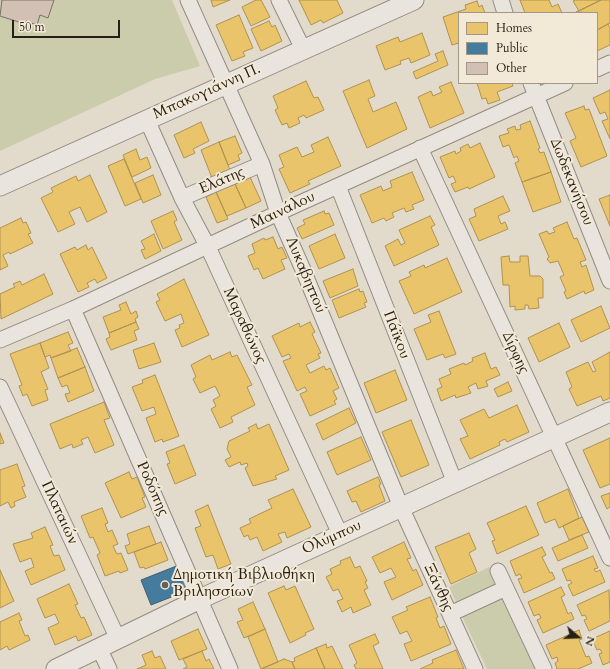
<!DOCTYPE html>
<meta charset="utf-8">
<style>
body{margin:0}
#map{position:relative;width:610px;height:669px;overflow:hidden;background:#e2dacb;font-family:Cardo,serif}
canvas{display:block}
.legend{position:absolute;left:458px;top:12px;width:140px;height:72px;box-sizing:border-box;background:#f3e9d7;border:1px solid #a1988a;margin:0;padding:5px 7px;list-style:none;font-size:12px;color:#271e16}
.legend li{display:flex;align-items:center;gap:8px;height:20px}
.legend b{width:20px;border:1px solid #a1988a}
.north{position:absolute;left:558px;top:617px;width:40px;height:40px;-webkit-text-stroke:3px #f3e9d7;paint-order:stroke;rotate:109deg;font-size:11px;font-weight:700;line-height:16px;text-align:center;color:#271e16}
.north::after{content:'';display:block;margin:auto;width:14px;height:18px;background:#271e16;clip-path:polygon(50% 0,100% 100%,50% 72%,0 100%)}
.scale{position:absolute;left:12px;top:20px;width:108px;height:18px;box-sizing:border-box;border:2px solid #271e16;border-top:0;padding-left:5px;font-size:12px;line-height:14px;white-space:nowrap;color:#271e16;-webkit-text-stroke:3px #f3e9d7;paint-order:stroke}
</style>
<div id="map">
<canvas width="610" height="669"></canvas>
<ul class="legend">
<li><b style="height:11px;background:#e9c46a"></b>Homes</li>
<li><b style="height:11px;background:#457b9d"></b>Public</li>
<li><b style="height:11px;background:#d2c0b5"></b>Other</li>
</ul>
<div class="north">N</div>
<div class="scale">50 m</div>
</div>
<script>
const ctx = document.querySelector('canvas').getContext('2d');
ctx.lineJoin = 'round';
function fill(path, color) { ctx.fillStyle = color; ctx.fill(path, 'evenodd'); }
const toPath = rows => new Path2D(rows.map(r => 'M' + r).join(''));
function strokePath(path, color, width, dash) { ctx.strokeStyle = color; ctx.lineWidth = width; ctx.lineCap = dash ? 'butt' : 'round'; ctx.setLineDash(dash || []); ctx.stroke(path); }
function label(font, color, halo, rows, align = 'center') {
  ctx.font = font + ' Cardo,serif'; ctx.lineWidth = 4; ctx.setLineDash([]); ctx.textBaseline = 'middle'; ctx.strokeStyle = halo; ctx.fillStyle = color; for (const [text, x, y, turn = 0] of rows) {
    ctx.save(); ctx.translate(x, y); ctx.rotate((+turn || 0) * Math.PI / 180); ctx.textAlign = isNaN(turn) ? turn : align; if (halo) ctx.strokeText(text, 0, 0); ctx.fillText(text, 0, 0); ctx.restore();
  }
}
const green = toPath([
 [0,0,172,0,200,66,155,79,0,151],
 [489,567,495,581,495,585,458,606,449,587],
 [505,597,538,669,487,669,462,616]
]);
const homes = toPath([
 [211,0,230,0,213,7,211,0],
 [256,0,261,0,270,17,251,26,242,7,256,0],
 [299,0,337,0,343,13,323,23,321,20,311,25,299,0],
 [520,0,549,0,552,7,558,4,562,13,525,13,520,0],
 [575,0,601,0,579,11,573,1,575,0],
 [601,0,610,0,610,23,597,30,597,13,576,12,601,0],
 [477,1,479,7,482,5,485,13,459,13,459,43,452,45,443,17,466,9,465,5,477,1],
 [239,15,253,48,243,52,245,56,232,61,216,25,239,15],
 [269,21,272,27,275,25,282,41,261,51,251,29,269,21],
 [608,24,610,28,610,45,597,51,597,30,608,24],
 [422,33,430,55,411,63,409,58,400,61,401,64,385,70,376,46,398,37,400,42,422,33],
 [443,51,448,65,416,79,413,72,438,61,435,54,443,51],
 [369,80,375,96,368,99,373,112,396,102,407,129,367,148,343,91,369,80],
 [306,81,314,98,318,97,324,110,306,118,304,115,298,118,300,123,289,128,287,123,282,125,275,110,278,108,273,96,306,81],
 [451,82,464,113,430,128,418,97,431,91,433,96,442,92,439,87,451,82],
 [477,83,512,83,513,86,497,92,500,100,488,104,486,98,482,99,477,83],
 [610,90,610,139,602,121,608,119,605,112,600,114,593,98,610,90],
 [584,106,585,110,589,109,607,156,581,167,570,141,576,138,565,113,584,106],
 [530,121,540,148,538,149,540,153,544,152,551,172,522,182,515,163,519,161,517,156,514,158,509,145,503,147,499,136,509,133,507,129,515,126,516,130,521,129,520,125,530,121],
 [201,122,209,141,193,149,195,153,184,158,174,135,201,122],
 [235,136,242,153,238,155,240,160,228,165,219,142,235,136],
 [328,137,341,166,308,181,310,184,290,193,279,169,284,167,279,155,297,147,302,157,314,152,311,145,328,137],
 [219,142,230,170,212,178,201,150,219,142],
 [480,143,495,177,469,189,468,187,455,192,451,184,456,182,453,176,449,178,440,157,455,151,456,154,461,151,460,148,468,144,470,148,480,143],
 [136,149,140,160,147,157,151,168,132,177,123,155,136,149],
 [124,159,141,199,125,206,108,166,124,159],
 [412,172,424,200,412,205,414,209,406,212,404,208,392,213,394,217,386,221,384,218,372,223,360,195,381,186,383,191,392,187,390,181,412,172],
 [551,172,561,202,533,212,522,182,551,172],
 [90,175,107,212,87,222,80,207,69,212,75,224,58,232,41,198,53,192,51,188,76,176,78,181,90,175],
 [153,175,161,195,143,203,135,183,153,175],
 [250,177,261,201,246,208,235,184,250,177],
 [235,184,246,208,227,216,216,192,235,184],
 [216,192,228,219,217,223,206,197,216,192],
 [610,195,610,226,599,199,610,195],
 [503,196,510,211,498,216,501,224,505,222,508,229,479,241,469,219,476,216,474,209,503,196],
 [173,211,177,220,174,222,182,240,163,249,151,221,173,211],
 [324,211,325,214,329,213,334,225,302,239,297,228,305,224,303,220,324,211],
 [430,216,435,225,431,227,439,245,394,266,385,246,398,239,401,245,405,243,399,230,430,216],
 [21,218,23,223,26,222,31,233,28,234,33,243,10,254,9,252,3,255,8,266,0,270,0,228,21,218],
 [567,222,574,239,577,238,586,260,580,262,582,267,586,265,594,290,585,294,584,291,567,299,564,292,566,291,560,277,564,275,558,261,550,263,547,259,549,257,539,234,547,231,549,234,555,232,553,228,567,222],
 [154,234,161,251,145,259,141,250,145,249,141,241,154,234],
 [335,234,345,258,319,269,309,246,335,234],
 [273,237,278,249,282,247,287,258,281,260,285,269,263,279,258,268,254,270,248,256,255,253,252,244,264,238,265,240,273,237],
 [86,245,88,250,92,247,107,278,97,283,95,279,87,283,89,287,78,292,60,254,75,247,77,250,86,245],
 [509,256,510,262,520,262,520,256,528,256,530,276,540,276,543,279,543,298,538,298,539,308,529,309,528,305,525,305,525,309,515,310,515,306,510,307,509,285,503,285,501,257,509,256],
 [447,258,462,292,414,314,399,281,411,276,409,272,424,265,425,268,447,258],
 [353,269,358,286,330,298,323,281,353,269],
 [44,274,53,294,1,319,0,294,15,287,13,284,20,281,22,285,44,274],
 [184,279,209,335,182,347,175,330,180,328,179,325,184,323,181,314,165,321,156,302,160,300,157,294,184,279],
 [359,289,360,292,363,291,367,302,364,303,366,307,339,318,332,300,359,289],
 [126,302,131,314,136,311,138,317,135,319,136,322,109,333,103,317,121,310,119,305,126,302],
 [601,306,610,328,581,342,571,320,601,306],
 [439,311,456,354,445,358,443,354,427,360,414,329,431,322,428,315,439,311],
 [136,322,139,329,134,331,137,340,111,350,106,339,110,337,109,333,136,322],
 [310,322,315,332,312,334,321,353,318,354,320,358,306,365,310,373,324,366,326,370,330,368,339,388,333,391,337,399,334,401,336,404,310,416,300,394,307,391,305,387,297,391,283,361,291,358,289,354,282,357,272,336,299,323,300,327,310,322],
 [559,323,570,347,539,362,528,338,559,323],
 [68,332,73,343,68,345,71,351,51,358,50,355,45,357,40,343,68,332],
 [40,343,49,368,41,372,48,389,45,390,48,400,32,406,27,394,23,396,19,386,22,385,10,354,40,343],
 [154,343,161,362,139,369,133,350,154,343],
 [77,348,85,367,58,378,51,358,77,348],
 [230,352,232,357,237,355,252,385,247,387,255,405,231,417,233,422,220,428,211,409,216,406,213,400,220,396,215,386,200,393,193,379,196,377,191,365,210,355,212,360,230,352],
 [610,352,610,398,603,401,601,396,577,406,569,389,572,387,566,372,588,362,593,372,596,371,592,362,610,352],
 [485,353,491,369,496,367,500,375,486,381,488,386,478,389,476,383,468,387,471,393,456,398,455,395,441,401,437,389,442,387,439,379,451,374,449,369,464,363,465,365,473,361,472,358,485,353],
 [85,367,94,391,68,402,65,394,70,393,67,385,62,387,58,378,85,367],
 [395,370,407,400,376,413,364,383,395,370],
 [155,375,179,436,163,442,162,439,155,442,146,418,156,414,154,407,142,411,132,387,143,383,142,380,155,375],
 [508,382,512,391,498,397,494,389,508,382],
 [104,402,110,418,104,420,114,445,95,453,88,437,81,440,83,444,73,448,72,444,60,449,50,424,104,402],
 [517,405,529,432,507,442,505,439,499,442,500,445,470,459,460,439,468,436,460,420,484,409,489,418,517,405],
 [349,408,356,423,323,440,316,424,349,408],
 [411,420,429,465,401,477,382,432,411,420],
 [256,424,258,429,269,424,289,470,275,476,277,479,253,486,245,468,248,466,247,463,241,465,240,462,229,467,225,460,231,457,227,449,229,441,250,431,248,428,256,424],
 [0,433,4,443,0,444,0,433],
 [361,437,371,460,337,475,327,452,361,437],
 [610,438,610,484,600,488,583,450,610,438],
 [184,445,196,475,175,484,167,464,170,463,166,452,184,445],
 [17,464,25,486,22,487,26,497,14,502,15,506,11,508,8,502,0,506,0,470,17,464],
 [129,472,132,479,137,477,145,497,142,498,146,507,121,518,105,483,129,472],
 [378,477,381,484,379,485,385,501,361,512,356,501,352,502,347,491,378,477],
 [293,489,311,527,287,538,285,532,278,534,282,542,263,551,257,537,250,540,248,535,244,537,240,528,251,523,249,519,272,508,268,500,293,489],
 [568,489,579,518,559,528,555,519,545,523,537,503,568,489],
 [610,493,610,507,607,509,601,496,610,493],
 [208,505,231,564,218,569,213,555,206,557,195,528,201,526,195,511,208,505],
 [526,506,539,535,497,554,492,541,495,540,487,523,526,506],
 [102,508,108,523,105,524,108,532,112,530,118,544,113,546,117,554,121,553,128,570,120,573,119,571,105,576,97,555,100,553,93,537,90,538,81,516,102,508],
 [582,517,589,532,569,540,563,526,582,517],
 [149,526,156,544,128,554,125,546,130,544,127,534,149,526],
 [45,527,53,545,50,546,54,556,59,555,65,570,31,585,25,571,34,567,31,558,20,562,13,544,33,538,31,533,45,527],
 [469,533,476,549,469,553,477,572,451,584,435,547,469,533],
 [582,535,588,548,558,561,552,548,582,535],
 [161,542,168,560,145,569,144,567,140,568,134,552,161,542],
 [404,542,411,558,407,559,413,571,416,569,423,585,392,600,384,582,396,577,391,568,380,573,372,557,404,542],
 [542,547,546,555,542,557,550,573,552,572,555,579,524,593,518,579,522,578,520,574,516,576,510,561,542,547],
 [593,556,598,568,594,569,596,572,600,570,605,582,573,596,568,585,572,583,570,580,567,581,562,569,593,556],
 [350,557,355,568,360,566,367,581,365,582,368,588,364,590,371,605,353,613,351,607,342,612,337,601,343,599,338,589,333,591,326,577,332,574,330,569,341,564,340,561,350,557],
 [0,570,14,601,0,608,0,570],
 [69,584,78,604,75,605,81,618,84,617,92,635,78,641,76,636,55,645,48,628,59,623,55,614,45,618,37,599,69,584],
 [284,586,286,590,295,586,314,629,305,633,306,635,290,643,268,593,284,586],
 [561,587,565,595,561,597,568,614,571,612,574,619,543,633,537,620,541,618,539,614,534,616,528,602,561,587],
 [609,590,610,621,589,631,584,620,587,619,585,615,582,616,577,605,609,590],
 [430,597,438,617,436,618,440,628,444,626,451,644,411,661,404,644,412,641,407,631,400,634,392,617,408,610,406,607,430,597],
 [253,602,265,629,244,638,237,622,243,620,238,609,253,602],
 [19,613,22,620,19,621,25,636,28,635,30,640,9,650,7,646,0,650,0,622,19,613],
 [198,629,207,649,179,660,171,641,198,629],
 [265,629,278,662,261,669,248,637,265,629],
 [579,630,582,639,579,640,586,657,589,656,592,663,578,669,557,669,555,663,558,661,557,657,552,659,546,645,579,630],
 [610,631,610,662,603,665,599,654,602,653,600,649,597,650,592,639,610,631],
 [375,634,379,643,373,646,383,669,356,669,354,665,357,663,349,645,375,634],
 [326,644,327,648,332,646,343,669,325,669,316,648,326,644],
 [316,648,325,669,295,669,292,662,295,661,294,658,316,648],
 [456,650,464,669,420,669,433,663,432,660,456,650],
 [152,651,155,658,160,656,166,669,137,669,146,665,142,655,152,651],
 [202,651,206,661,209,659,214,669,183,669,187,667,183,659,202,651],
 [284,659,292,662,295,669,261,669,284,659]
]);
const public = toPath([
 [179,565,189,590,151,605,141,580,179,565]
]);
const building = toPath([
 [2,0,54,0,48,18,40,15,37,25,26,21,25,24,0,16,2,0]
]);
const minor = toPath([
 [188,0,262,164,278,213,304,272,401,507,475,669],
 [279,0,303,49],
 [501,0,505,13],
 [597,69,610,63],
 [531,83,610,281],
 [147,120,182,198,208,247,340,534],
 [420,148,610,558],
 [338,186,455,483],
 [182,198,262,164],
 [73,309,230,669],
 [0,340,73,309,278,213,565,83],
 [0,387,118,639],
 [498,571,544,669],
 [450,614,506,588],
 [99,648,109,669]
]);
const tertiary = toPath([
 [0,186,414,0],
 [56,669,200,599,610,412]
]);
const markers = [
 [165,585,4,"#686055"]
];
const streetNames = [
 ["Μπακογιάννη Π.",207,92,-24],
 ["Ελάτης",222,181,-23],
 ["Δωδεκανήσου",571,182,68],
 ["Μαινάλου",283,211,-25],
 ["Λυκαβηττού",305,275,67],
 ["Μαραθώνος",244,326,65],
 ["Πάϊκου",396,335,69],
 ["Δίρφης",515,353,65],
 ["Ροδόπης",152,489,66],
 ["Πλαταιών",59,513,65],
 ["Ολύμπου",332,538,-24],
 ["Ξάνθης",438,588,65]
];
const poiNames = [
 ["Δημοτική Βιβλιοθήκη",173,576],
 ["Βριλησσίων",173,593]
];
fill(green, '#cbccab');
fill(homes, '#e9c46a');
strokePath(homes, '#af9251', 1);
fill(public, '#457b9d');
strokePath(public, '#3c5f74', 1);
fill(building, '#d2c0b5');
strokePath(building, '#78736b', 1);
strokePath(minor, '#928c83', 17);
strokePath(tertiary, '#928c83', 21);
strokePath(minor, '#e9e4dd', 15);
strokePath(tertiary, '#e9e4dd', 19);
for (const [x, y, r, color] of markers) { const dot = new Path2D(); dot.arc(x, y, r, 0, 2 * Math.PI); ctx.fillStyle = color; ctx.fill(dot); strokePath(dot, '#f3e9d7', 1.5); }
label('15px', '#271e16', '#f3e9d7', streetNames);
label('15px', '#271e16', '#f3e9d7', poiNames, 'left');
</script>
